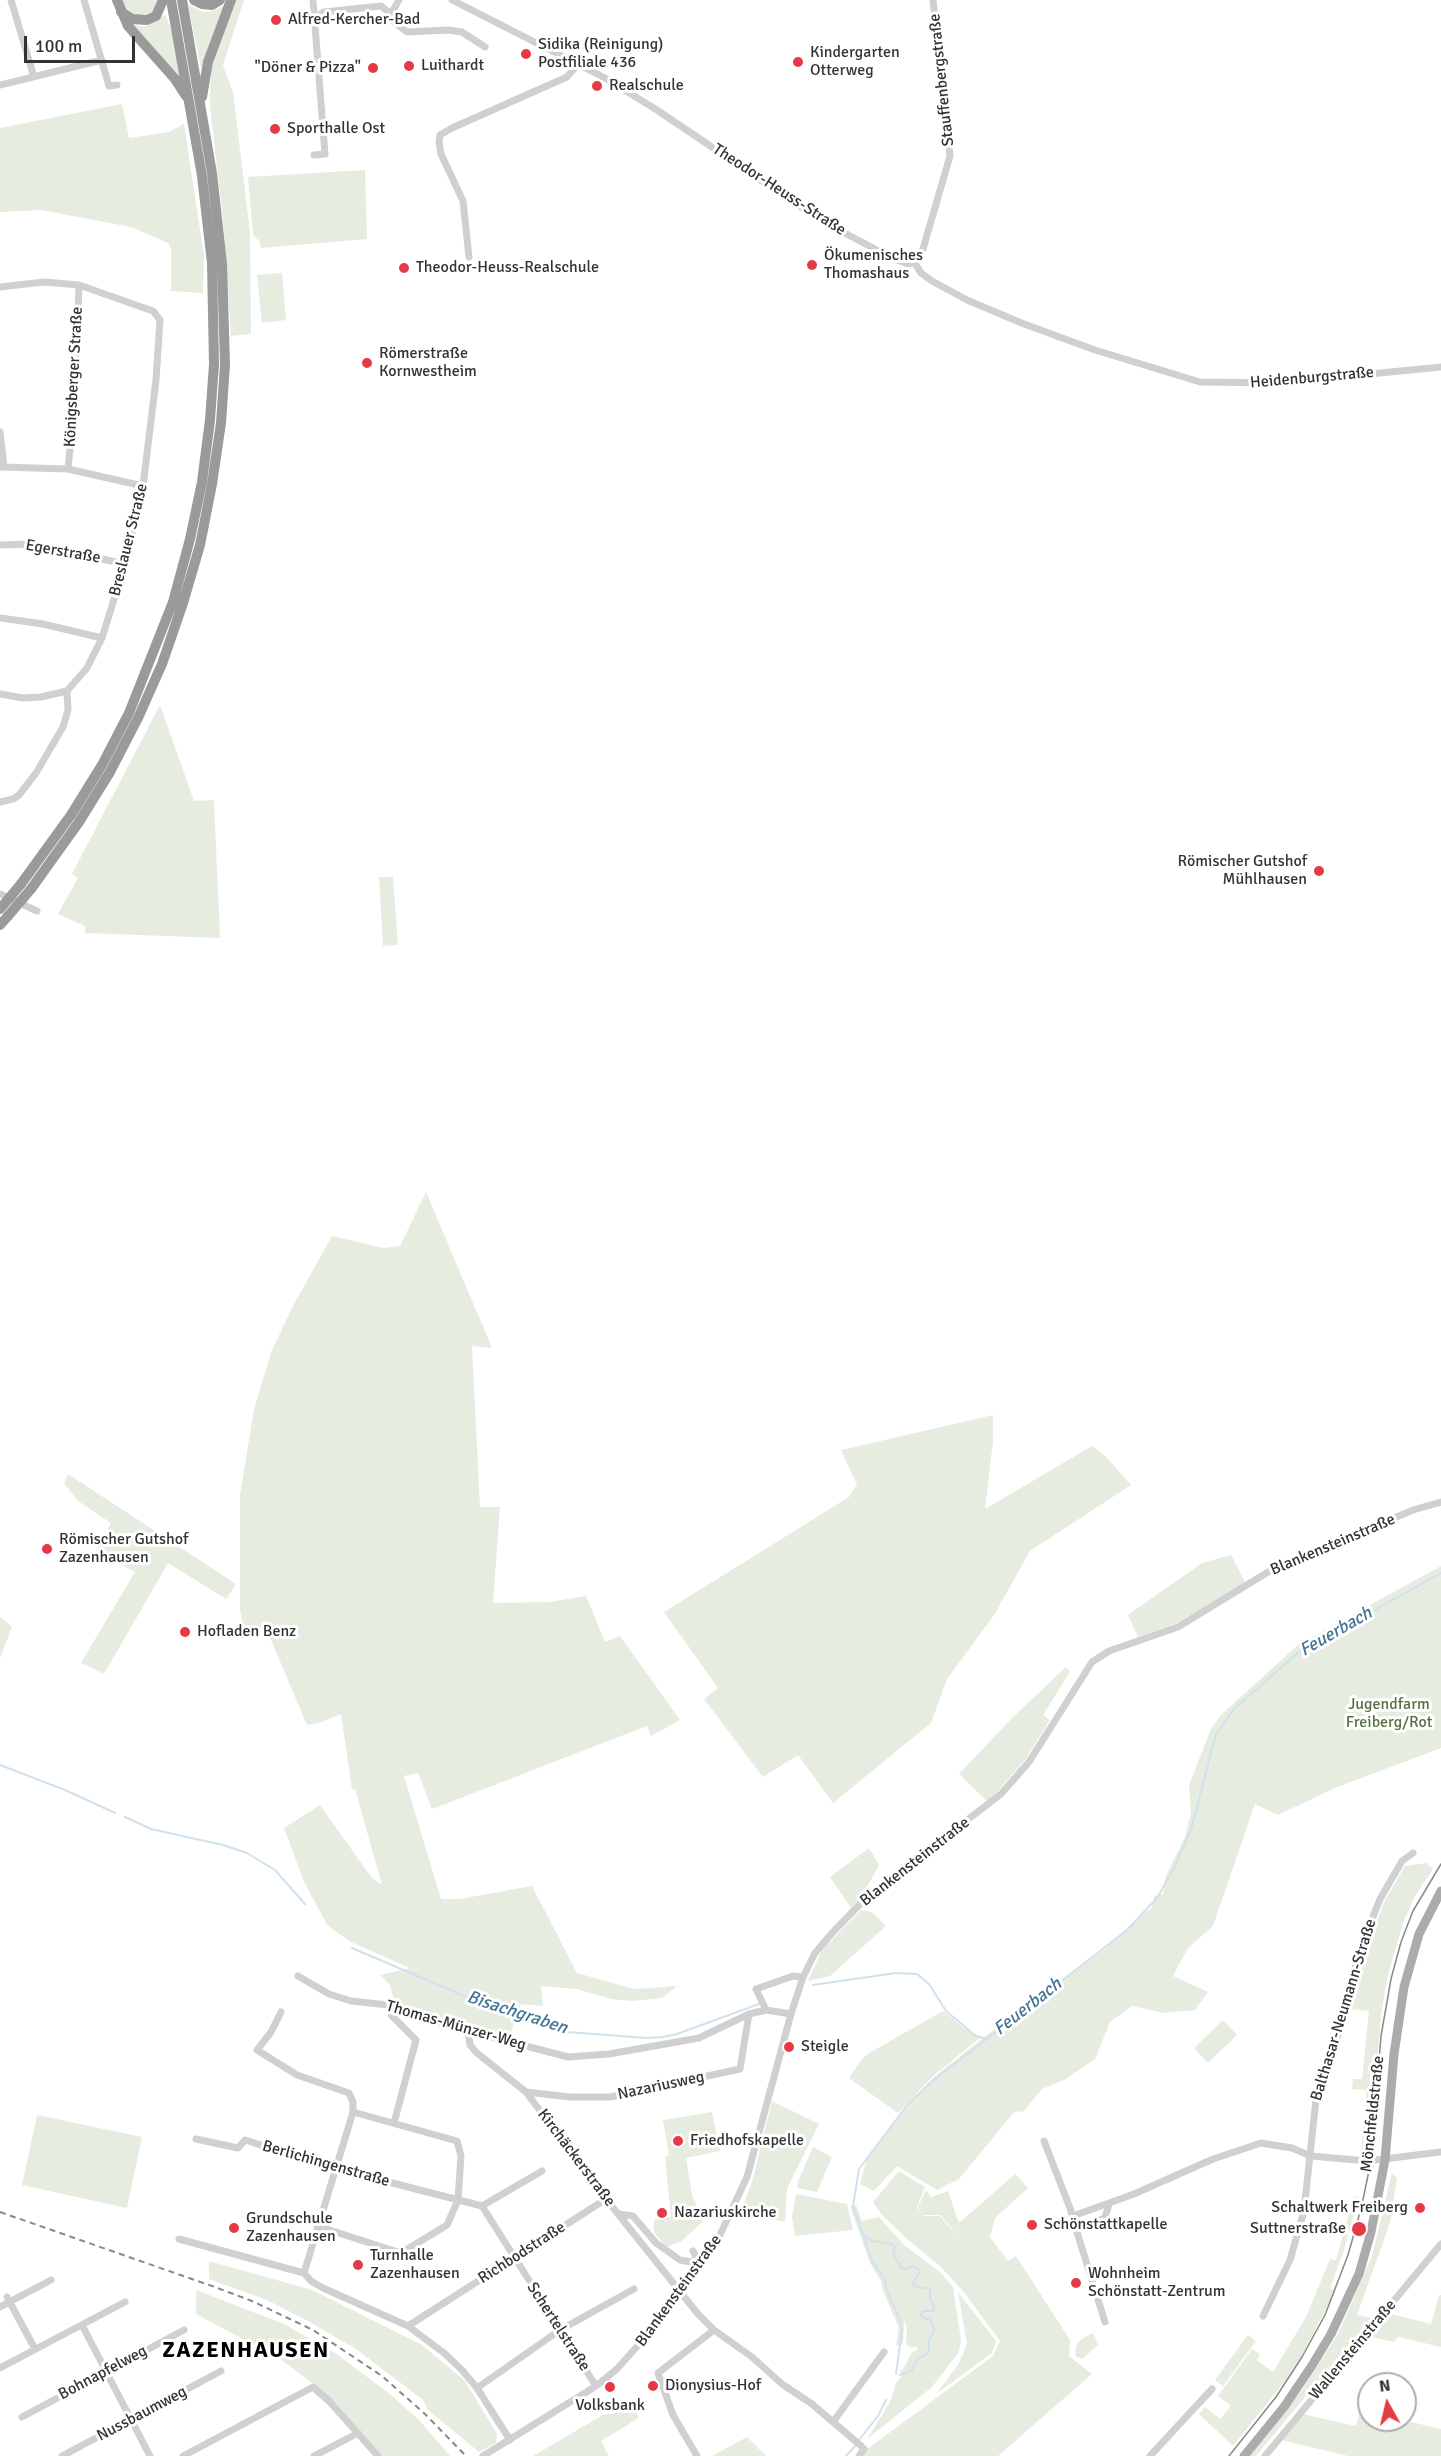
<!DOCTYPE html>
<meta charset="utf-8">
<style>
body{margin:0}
#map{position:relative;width:1441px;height:2456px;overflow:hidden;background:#fff;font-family:Signika,sans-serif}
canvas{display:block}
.north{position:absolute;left:1357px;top:2372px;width:60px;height:60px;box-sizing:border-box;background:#fff;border:2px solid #adadad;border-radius:50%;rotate:352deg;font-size:16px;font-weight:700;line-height:24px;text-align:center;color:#333}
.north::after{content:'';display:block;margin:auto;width:21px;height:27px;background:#e63946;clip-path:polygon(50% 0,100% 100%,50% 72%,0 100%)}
.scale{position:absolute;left:24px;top:36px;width:111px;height:27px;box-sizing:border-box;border:3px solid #333;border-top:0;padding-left:8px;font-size:18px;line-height:21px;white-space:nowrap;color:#333;-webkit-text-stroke:4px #fff;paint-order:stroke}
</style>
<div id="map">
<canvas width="1441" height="2456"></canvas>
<div class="north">N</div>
<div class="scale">100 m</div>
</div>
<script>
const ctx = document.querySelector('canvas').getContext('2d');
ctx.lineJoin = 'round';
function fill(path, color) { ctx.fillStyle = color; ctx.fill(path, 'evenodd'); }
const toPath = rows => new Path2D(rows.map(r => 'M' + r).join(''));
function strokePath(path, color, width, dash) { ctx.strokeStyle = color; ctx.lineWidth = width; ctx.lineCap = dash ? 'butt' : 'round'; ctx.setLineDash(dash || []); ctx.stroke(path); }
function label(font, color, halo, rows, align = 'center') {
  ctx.font = font + ' Signika,sans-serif'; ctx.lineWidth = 6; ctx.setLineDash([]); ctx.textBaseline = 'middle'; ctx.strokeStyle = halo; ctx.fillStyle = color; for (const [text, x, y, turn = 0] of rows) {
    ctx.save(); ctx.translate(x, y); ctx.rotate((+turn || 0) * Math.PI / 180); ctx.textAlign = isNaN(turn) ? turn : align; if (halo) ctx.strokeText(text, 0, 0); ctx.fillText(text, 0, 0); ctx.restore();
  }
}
const green = toPath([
 [120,0,159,0,157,8,151,13,135,16,128,12],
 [236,0,244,0,223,65,233,92,250,232,251,334,231,336,223,220,210,105,211,69],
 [188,4,202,12,213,11,225,5,201,69],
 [165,14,172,32,181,82,129,23,143,27,156,22],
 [122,104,129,138,169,132,184,124,204,256,203,293,171,291,171,249,168,243,131,227,41,210,0,212,0,128],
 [365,170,367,239,261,248,259,241,253,235,248,177],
 [282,273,286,320,262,323,257,275],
 [160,705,194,801,214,800,220,938,85,933,85,926,58,914,78,878,72,874],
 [379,877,393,877,398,945,383,946],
 [426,1192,492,1348,472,1346,480,1507,500,1507,493,1603,550,1602,586,1596,605,1642,620,1636,680,1720,651,1736,647,1726,432,1809,418,1773,404,1776,441,1899,460,1899,532,1886,577,1973,634,1989,677,1986,662,1998,632,2001,611,1999,577,1989,541,1986,543,2006,510,2003,521,2005,508,2040,465,2027,394,2001,390,1985,380,1975,410,1968,351,1942,328,1926,304,1882,284,1828,320,1805,371,1877,382,1885,355,1789,352,1790,341,1714,319,1723,307,1725,266,1628,244,1634,240,1608,240,1495,254,1409,272,1350,294,1304,332,1236,383,1248,400,1246],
 [993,1415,993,1441,985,1509,1092,1446,1104,1455,1131,1485,1030,1551,994,1615,947,1679,931,1723,833,1803,798,1755,763,1777,704,1699,718,1688,664,1612,849,1497,857,1485,841,1450],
 [68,1474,236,1584,226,1599,168,1563,104,1674,81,1663,135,1572,96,1551,111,1523,78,1501,64,1483],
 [1231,1555,1246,1584,1175,1624,1138,1637,1128,1615,1202,1563],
 [1441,1566,1441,1748,1337,1787,1278,1815,1255,1804,1213,1926,1188,1948,1173,1976,1208,1992,1195,2010,1164,2013,1132,2006,1110,2022,1095,2059,1064,2080,1042,2089,1023,2112,1015,2111,959,2179,937,2190,897,2166,874,2191,860,2184,867,2157,910,2101,934,2077,1016,2012,1105,1949,1142,1915,1152,1908,1154,1896,1163,1894,1165,1878,1185,1837,1191,1813,1189,1785,1211,1729,1221,1715,1299,1644],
 [0,1617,12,1627,0,1658],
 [1066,1667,1070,1672,1043,1715,1050,1720,1025,1760,997,1792,987,1801,959,1774,1011,1719],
 [869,1848,879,1865,862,1896,851,1908,830,1877],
 [1427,1863,1433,1869,1415,1896,1403,1923,1387,1979,1381,2015,1369,2153,1361,2152,1364,2118,1366,2118,1366,2090,1352,2089,1353,2079,1362,2079,1369,2011,1351,2009,1364,1955,1384,1902,1405,1866],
 [861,1910,872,1912,886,1926,830,1976,808,1981,822,1950],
 [943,2011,965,2029,981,2037,933,2076,898,2113,849,2078,862,2059,871,2052],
 [1223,2020,1237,2035,1208,2063,1194,2048],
 [772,2101,819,2124,787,2189,785,2222,741,2211,752,2182],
 [712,2112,720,2151,686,2158,692,2195,703,2221,682,2241,666,2247,654,2232,654,2220,671,2217,665,2157,669,2155,663,2120],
 [37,2115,142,2137,127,2208,22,2185],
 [813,2147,832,2157,817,2192,797,2188,798,2181],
 [899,2171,925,2187,917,2207,924,2216,940,2216,961,2241,941,2215,924,2215,918,2207,926,2190,931,2197,948,2191,959,2223,1015,2174,1028,2188,995,2218,990,2237,1008,2261,1016,2256,1070,2340,1069,2356,1092,2374,998,2456,862,2456,866,2450,993,2356,1000,2341,963,2291,940,2266,908,2240,882,2215,873,2202],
 [1392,2173,1397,2178,1390,2223,1357,2315,1371,2318,1256,2456,1249,2456,1302,2390,1338,2334,1372,2256],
 [796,2194,847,2204,853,2230,795,2236,792,2216],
 [1354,2196,1358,2198,1344,2250,1330,2288,1334,2290,1329,2303,1302,2355,1285,2381,1233,2446,1199,2414,1205,2407,1220,2419,1231,2406,1218,2396,1252,2349,1260,2354,1257,2360,1273,2372,1306,2317,1330,2259,1336,2260],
 [856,2205,862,2221,879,2217,904,2245,939,2271,953,2287,961,2340,959,2352,932,2387,867,2439,890,2402,896,2383,902,2376,900,2371,904,2368,911,2353,918,2349,915,2346,911,2348,906,2344,907,2327,904,2320,903,2343,896,2346,899,2328,883,2291,881,2281,870,2263,850,2206],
 [209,2261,312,2290,422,2345,465,2381,497,2434,496,2443,479,2452,428,2410,423,2400,356,2349,308,2321,267,2300,209,2279],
 [196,2290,284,2324,338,2355,391,2395,420,2421,450,2456,382,2456,325,2393,283,2361,196,2314],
 [958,2292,996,2341,992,2353,936,2394,958,2365,967,2344],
 [1439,2295,1441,2295,1441,2347,1398,2337,1394,2342,1372,2337,1392,2314,1431,2324],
 [1093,2333,1098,2345,1082,2359,1075,2356,1076,2346,1080,2340],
 [1248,2335,1256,2341,1223,2386,1215,2380],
 [635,2410,639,2418,601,2441,609,2456,533,2456,603,2415],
 [1360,2410,1369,2412,1369,2420,1403,2420,1441,2429,1441,2456,1348,2456,1281,2440,1302,2414,1356,2426],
 [747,2437,766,2456,712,2456]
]);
const stream = toPath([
 [0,1765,65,1790,115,1813],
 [125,1817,151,1829,223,1845,247,1853,275,1870,305,1904],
 [352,1948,469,1998,540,2025,567,2032,647,2038,663,2037,677,2034,759,2004],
 [813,1985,896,1973,917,1974,929,1984,946,2011,976,2036,986,2039],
 [864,2235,872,2241,893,2244,895,2247,893,2254,901,2267,905,2269,913,2266,920,2271,913,2283,915,2286,930,2289,930,2299,934,2305,933,2311,923,2311,921,2314,922,2317,930,2320,932,2324,934,2331,929,2340,929,2352,917,2360,912,2370,900,2375],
 [896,2374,902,2330,900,2320,889,2296,884,2279,872,2260,853,2206,859,2169,908,2104,935,2079,1127,1930,1157,1898,1173,1870,1191,1830,1216,1734,1234,1709,1300,1651,1441,1573],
 [859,2440,878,2416,886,2400],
 [846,2456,856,2445]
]);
const minor = toPath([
 [11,0,34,77],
 [84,0,109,86,117,85],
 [313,0,325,154,314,155],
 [452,0,605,78,657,110,820,220,894,259,908,264,914,262],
 [391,14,399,0],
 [315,18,324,12,381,6,391,14,394,22,407,32,448,30,462,32,485,47],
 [0,85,102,60],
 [469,257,463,201,441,154,439,142,440,135,452,128,567,77,578,64],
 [914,262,921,273,932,281,967,300,1024,324,1095,350,1200,382,1279,383,1441,367],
 [914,262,923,249,950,156,933,0],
 [0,287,44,282,79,285,153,311,160,320,156,380,143,486,125,564,102,638,87,668,67,691,41,697,23,698,0,694],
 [0,432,4,467],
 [0,467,68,469,143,486],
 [68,469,75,398,79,285],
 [0,545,33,544,125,564],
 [0,618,43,624,102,638],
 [0,802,13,799,19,795,36,773,63,727,68,710,67,691],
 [0,894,37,911],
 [298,1976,329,1994,351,2001,398,2006,446,2025,568,2057,609,2054,699,2038,749,2014,766,2010,791,2014],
 [388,2006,392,2016,416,2040,394,2123],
 [766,2010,756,1989,793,1976,803,1977],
 [281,2012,271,2032,257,2050,297,2075,349,2093,353,2102,353,2112,304,2273],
 [468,2031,470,2045,477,2053,526,2092,606,2199,698,2314,714,2330,752,2357,782,2384,812,2404,860,2445,864,2449,859,2456],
 [526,2092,570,2097,610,2097,740,2069,749,2014],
 [196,2139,238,2148,245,2140,334,2168,482,2206,542,2171],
 [1044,2141,1070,2208,1076,2229,1105,2218,1109,2204],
 [482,2206,596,2386],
 [620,2214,633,2216,656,2243,680,2260,691,2262,695,2259,696,2256,693,2251],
 [1073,2216,1134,2194,1213,2159,1261,2143,1292,2148,1311,2156,1367,2161,1441,2152],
 [317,2226,401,2253,447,2225,458,2200,461,2156,457,2141,353,2112],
 [1076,2229,1105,2322],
 [179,2239,304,2273],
 [304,2273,311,2281,323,2288,408,2326,444,2353,462,2370,477,2388,510,2440],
 [7,2297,35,2349],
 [0,2307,51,2280],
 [1263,2316,1290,2260,1304,2211,1316,2099,1339,2032,1359,1952,1380,1899,1402,1861,1413,1853],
 [82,2325,150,2456],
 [408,2326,606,2199],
 [0,2368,125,2302],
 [477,2388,560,2330,634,2289],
 [22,2417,184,2330],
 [833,2422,884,2352],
 [62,2456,221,2371],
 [183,2456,313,2387,329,2401,378,2456],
 [314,2456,358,2433],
 [483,2456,596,2386,617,2369,663,2317,719,2237,747,2177,791,2014,803,1977,815,1953,833,1932,867,1897,1001,1794,1029,1762,1092,1662,1109,1651,1178,1627,1273,1569,1413,1510,1441,1502],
 [697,2456,673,2415,658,2373,714,2330],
 [1150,2456,1212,2389],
 [1265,2456,1441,2244]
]);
const major = toPath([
 [1244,2456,1284,2407,1311,2367,1331,2334,1359,2274,1371,2232,1385,2160,1394,2054,1404,1987,1419,1934,1441,1891]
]);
const highway = toPath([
 [117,0,128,26,175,79,186,96],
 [194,0,202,4,212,5,220,0],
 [121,12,132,19,147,20,156,16,163,0],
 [202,97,208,62,231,0],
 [21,884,71,815,102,765,129,713,173,602,190,539,202,482,210,420,214,364,212,263,202,176,171,0],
 [31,889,79,822,110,772,138,718,162,664,183,603,200,545,212,484,221,423,225,364,222,264,212,173,182,0],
 [0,925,8,916]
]);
const tram = toPath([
 [1229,2456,1276,2397,1302,2357,1325,2315,1348,2255,1361,2209,1371,2161,1381,2036,1391,1979,1401,1942,1413,1911,1441,1864]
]);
const rail = toPath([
 [0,2212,212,2286,252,2301,313,2330,382,2376,425,2414,466,2456]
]);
const highwayBridge = toPath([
 [0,909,21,884],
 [8,916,31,889]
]);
const markers = [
 [276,20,6,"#e63946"],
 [526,54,6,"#e63946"],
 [798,62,6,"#e63946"],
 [409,66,6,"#e63946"],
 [373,68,6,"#e63946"],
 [597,86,6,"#e63946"],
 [275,129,6,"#e63946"],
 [812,265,6,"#e63946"],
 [404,268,6,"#e63946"],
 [367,363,6,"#e63946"],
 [1319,871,6,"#e63946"],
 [47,1549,6,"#e63946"],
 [185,1632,6,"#e63946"],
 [789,2047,6,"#e63946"],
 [678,2141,6,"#e63946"],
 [1420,2208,6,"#e63946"],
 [662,2213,6,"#e63946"],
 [1032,2225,6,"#e63946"],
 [234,2228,6,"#e63946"],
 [1359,2229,8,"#e63946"],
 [358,2265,6,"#e63946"],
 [1076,2283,6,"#e63946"],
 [653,2386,6,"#e63946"],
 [610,2387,6,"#e63946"]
];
const poiNames = [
 ["Alfred-Kercher-Bad",288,20],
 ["Sidika (Reinigung)",538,45],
 ["Postfiliale 436",538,63],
 ["Kindergarten",810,53],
 ["Otterweg",810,71],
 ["Luithardt",421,66],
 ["\"Döner & Pizza\"",361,68,"right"],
 ["Realschule",609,86],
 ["Sporthalle Ost",287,129],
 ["Ökumenisches",824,256],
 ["Thomashaus",824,274],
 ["Theodor-Heuss-Realschule",416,268],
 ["Römerstraße",379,354],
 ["Kornwestheim",379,372],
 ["Römischer Gutshof",1307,862,"right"],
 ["Mühlhausen",1307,880,"right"],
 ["Römischer Gutshof",59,1540],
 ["Zazenhausen",59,1558],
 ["Hofladen Benz",197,1632],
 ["Steigle",801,2047],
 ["Friedhofskapelle",690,2141],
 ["Schaltwerk Freiberg",1408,2208,"right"],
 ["Nazariuskirche",674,2213],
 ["Grundschule",246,2219],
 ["Zazenhausen",246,2237],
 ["Schönstattkapelle",1044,2225],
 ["Suttnerstraße",1346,2229,"right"],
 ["Turnhalle",370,2256],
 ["Zazenhausen",370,2274],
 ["Wohnheim",1088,2274],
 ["Schönstatt-Zentrum",1088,2292],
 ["Dionysius-Hof",665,2386],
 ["Volksbank",610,2406,"center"]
];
const streetNames = [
 ["Stauffenbergstraße",942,80,-96],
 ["Theodor-Heuss-Straße",779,190,33],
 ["Königsberger Straße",74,377,-87],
 ["Heidenburgstraße",1312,378,-5],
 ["Breslauer Straße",129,540,-76],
 ["Egerstraße",63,552,10],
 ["Blankensteinstraße",1333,1545,-23],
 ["Blankensteinstraße",915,1862,-38],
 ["Balthasar-Neumann-Straße",1344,2010,-73],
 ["Thomas-Münzer-Weg",456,2026,16],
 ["Nazariusweg",661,2086,-12],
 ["Mönchfeldstraße",1373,2114,-84],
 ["Kirchäckerstraße",576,2158,53],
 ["Berlichingenstraße",326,2164,16],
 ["Richbodstraße",522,2253,-33],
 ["Blankensteinstraße",679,2291,-54],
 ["Schertelstraße",558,2327,57],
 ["Wallensteinstraße",1353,2350,-50],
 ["Bohnapfelweg",103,2373,-28],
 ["Nussbaumweg",142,2414,-28]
];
const parkNames = [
 ["Jugendfarm",1389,1705],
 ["Freiberg/Rot",1389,1723]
];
const waterNames = [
 ["Feuerbach",1336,1632,-30],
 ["Feuerbach",1028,2007,-38],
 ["Bisachgraben",517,2013,18]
];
const districtNames = [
 ["ZAZENHAUSEN",246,2351]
];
fill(green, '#e6ecdf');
strokePath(stream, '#cfe2ee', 2);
strokePath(minor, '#d0d0d0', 7);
strokePath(major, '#ababab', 9);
strokePath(highway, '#9a9a9a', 10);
strokePath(tram, '#888', 1.5);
strokePath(rail, '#888', 2, [6, 4.5]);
strokePath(highwayBridge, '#9a9a9a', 10);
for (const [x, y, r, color] of markers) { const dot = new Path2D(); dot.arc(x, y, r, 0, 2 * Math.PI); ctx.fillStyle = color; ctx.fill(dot); strokePath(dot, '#fff', 2); }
label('16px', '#333', '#fff', poiNames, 'left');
label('16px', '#333', '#fff', streetNames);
label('16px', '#56703f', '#fff', parkNames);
label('italic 18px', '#3f7597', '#fff', waterNames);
ctx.letterSpacing = '1.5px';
label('bold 22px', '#000', '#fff', districtNames);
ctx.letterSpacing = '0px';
</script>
